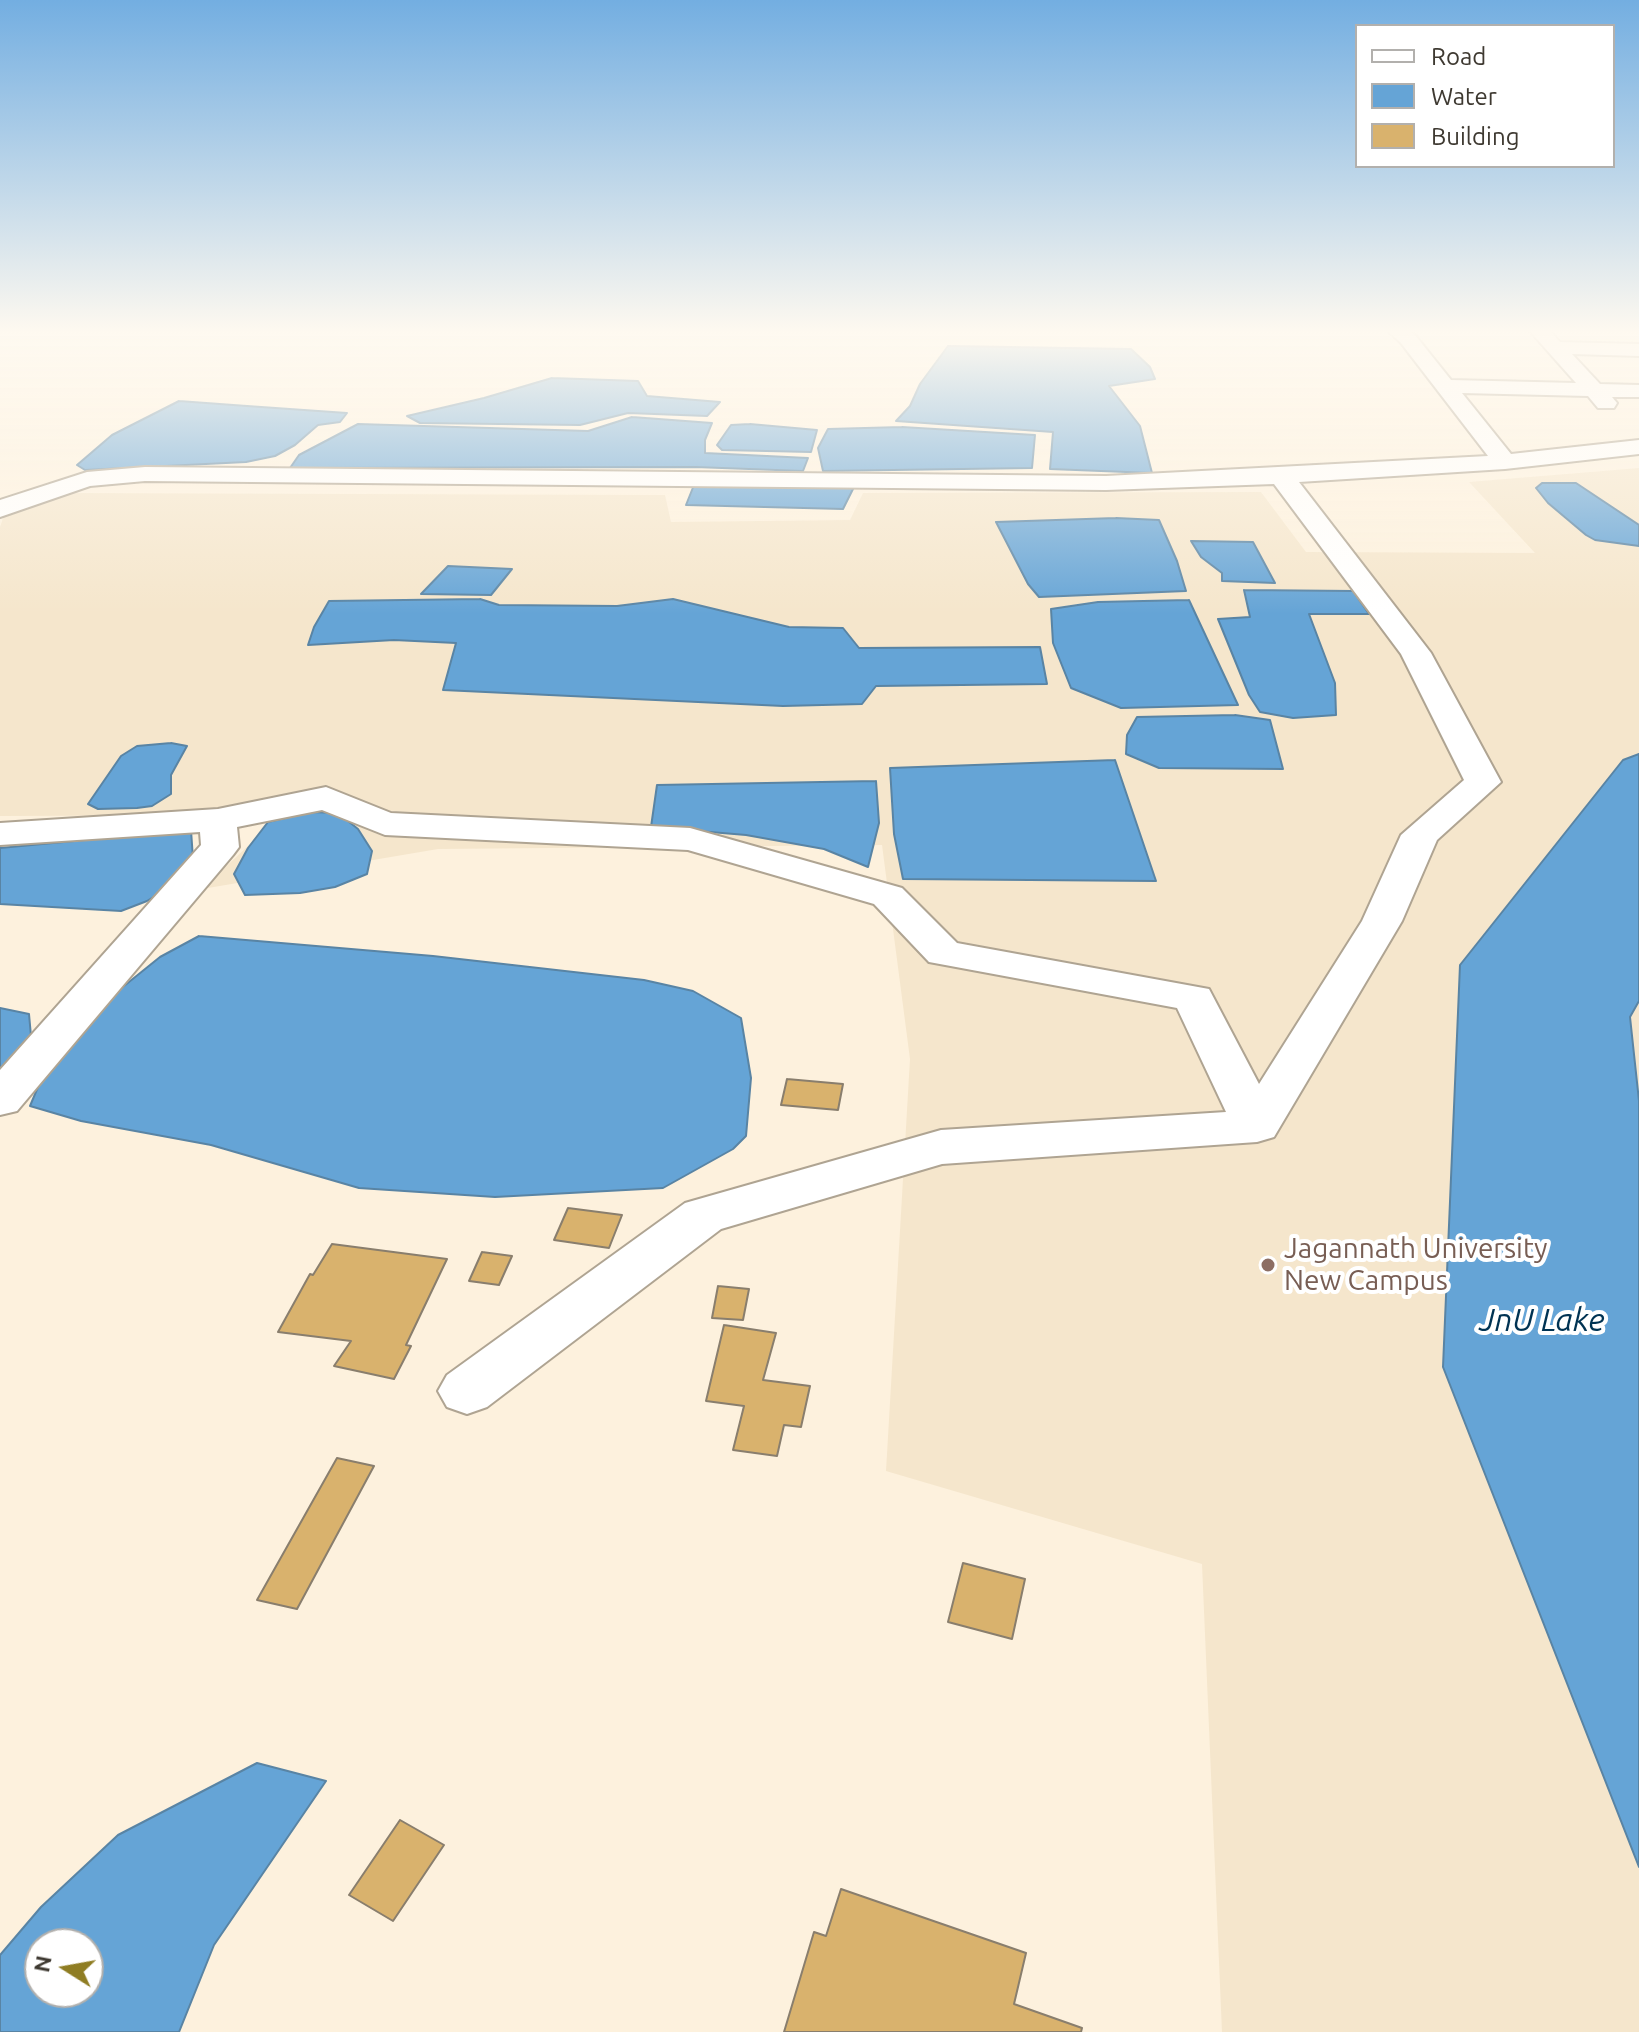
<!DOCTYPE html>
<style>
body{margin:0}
#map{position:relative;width:1639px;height:2032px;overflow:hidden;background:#fdf1dd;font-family:Ubuntu,sans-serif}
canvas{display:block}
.legend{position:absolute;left:1355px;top:24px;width:260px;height:144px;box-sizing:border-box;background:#fff;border:2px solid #b2b0ad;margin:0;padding:10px 14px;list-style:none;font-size:24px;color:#3e3931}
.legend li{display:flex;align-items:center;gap:16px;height:40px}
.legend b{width:40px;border:2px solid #b2b0ad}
.north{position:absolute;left:24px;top:1928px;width:80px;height:80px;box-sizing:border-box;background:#fff;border:2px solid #b2b0ad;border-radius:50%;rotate:281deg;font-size:22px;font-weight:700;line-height:32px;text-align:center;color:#3e3931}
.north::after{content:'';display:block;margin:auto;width:28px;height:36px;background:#8f7d23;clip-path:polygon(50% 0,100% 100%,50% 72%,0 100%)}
</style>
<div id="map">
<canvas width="1639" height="2032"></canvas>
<ul class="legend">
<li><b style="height:10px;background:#fff"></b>Road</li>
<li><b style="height:22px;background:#65a4d6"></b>Water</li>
<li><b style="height:22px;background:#d9b26d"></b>Building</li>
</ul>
<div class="north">N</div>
</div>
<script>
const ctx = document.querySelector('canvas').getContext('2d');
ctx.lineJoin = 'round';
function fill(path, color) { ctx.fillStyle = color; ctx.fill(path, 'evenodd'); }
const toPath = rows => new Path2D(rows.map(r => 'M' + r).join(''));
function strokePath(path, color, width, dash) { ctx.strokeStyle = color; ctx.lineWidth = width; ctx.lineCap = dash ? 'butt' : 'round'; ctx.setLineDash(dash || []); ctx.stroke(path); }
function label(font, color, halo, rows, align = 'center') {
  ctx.font = font + ' Ubuntu,sans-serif'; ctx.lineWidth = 8; ctx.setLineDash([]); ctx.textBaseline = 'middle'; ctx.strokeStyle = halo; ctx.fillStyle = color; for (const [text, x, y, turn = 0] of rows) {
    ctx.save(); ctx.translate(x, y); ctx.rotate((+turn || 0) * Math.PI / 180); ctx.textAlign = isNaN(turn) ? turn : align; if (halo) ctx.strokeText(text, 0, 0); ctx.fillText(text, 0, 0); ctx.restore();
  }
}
const built = toPath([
 [1639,468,1639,2032,1222,2032,1202,1564,886,1471,910,1059,882,845,438,849,202,889,281,815,0,816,0,527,5,512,68,493,665,495,671,522,850,520,863,493,1261,492,1306,552,1535,553,1469,482]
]);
const water = toPath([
 [948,346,1131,349,1150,367,1155,379,1109,386,1140,426,1152,473,1050,469,1053,432,896,421,910,406,920,384,948,346],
 [552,378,638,381,647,396,720,402,707,416,628,413,580,425,420,423,407,416,484,398,552,378],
 [179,401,247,406,347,413,340,422,318,425,295,445,275,456,246,462,85,470,77,465,112,435,179,401],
 [632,417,712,423,705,440,705,453,808,458,803,471,695,467,290,468,299,455,358,424,588,431,632,417],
 [750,424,817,430,811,452,722,450,717,445,731,425,750,424],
 [902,427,1035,435,1032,468,823,471,818,448,828,429,902,427],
 [1542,483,1576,483,1639,525,1639,546,1595,540,1586,535,1548,503,1536,488,1542,483],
 [694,485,855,485,843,509,686,505,694,485],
 [1116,518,1159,520,1177,561,1186,591,1039,597,1028,584,996,522,1116,518],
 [1191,541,1253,542,1275,583,1222,581,1222,573,1201,557,1191,541],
 [448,566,512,569,491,595,421,594,448,566],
 [1244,590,1353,591,1369,614,1309,614,1335,683,1336,715,1293,718,1260,712,1249,695,1218,619,1250,617,1244,590],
 [480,599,499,605,617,606,673,599,789,627,843,628,859,648,1040,647,1047,684,876,686,862,704,783,706,443,690,456,643,394,640,308,645,314,627,329,601,480,599],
 [1189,600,1238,705,1121,708,1071,688,1053,643,1051,609,1098,602,1189,600],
 [1235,715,1270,720,1283,769,1159,768,1126,754,1127,735,1137,717,1235,715],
 [171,743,187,746,171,775,171,794,152,806,137,808,98,809,88,804,121,756,137,746,171,743],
 [1639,754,1639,1001,1630,1017,1639,1101,1639,1867,1443,1367,1460,965,1623,760,1639,754],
 [1115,760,1156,881,903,879,894,834,890,768,1115,760],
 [876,781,879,823,868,867,824,849,746,835,651,827,657,785,876,781],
 [311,812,338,813,358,829,372,851,367,874,335,887,300,893,245,895,234,874,248,848,268,822,311,812],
 [191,830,193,859,173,885,147,901,121,911,0,904,0,848,191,830],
 [199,936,433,956,644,980,693,991,741,1018,751,1078,746,1136,733,1149,663,1188,495,1197,359,1188,211,1145,81,1121,30,1106,54,1049,88,1015,160,957,199,936],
 [0,1008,29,1014,31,1036,0,1069,0,1008],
 [257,1763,326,1781,214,1945,179,2032,0,2032,0,1955,41,1907,118,1835,257,1763],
 [40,1944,88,1944,88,1992,40,1992,40,1944]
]);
const building = toPath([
 [787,1079,843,1084,838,1110,781,1105,787,1079],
 [568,1208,622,1215,609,1248,554,1240,568,1208],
 [332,1244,447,1259,406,1345,411,1346,394,1379,334,1366,351,1341,278,1332,310,1274,313,1275,332,1244],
 [482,1252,512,1256,499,1285,469,1281,482,1252],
 [718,1286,749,1289,743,1320,712,1318,718,1286],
 [724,1325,776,1333,763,1380,810,1386,801,1427,784,1425,777,1456,733,1450,744,1406,706,1401,724,1325],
 [337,1458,374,1466,297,1609,257,1600,337,1458],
 [963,1563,1025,1579,1012,1639,948,1622,963,1563],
 [400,1820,444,1845,393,1921,349,1895,400,1820],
 [841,1889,1026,1953,1014,2004,1082,2028,1081,2032,784,2032,814,1932,826,1936,841,1889]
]);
const minor = toPath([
 [1386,329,1407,329,1415,335,1451,380,1576,383,1528,329,1548,329,1560,342,1639,344,1639,356,1572,354,1600,384,1639,385,1639,397,1612,397,1617,403,1614,408,1598,408,1588,396,1462,393,1511,454,1639,440,1639,454,1505,469,1299,482,1431,653,1501,782,1437,840,1402,921,1274,1137,1257,1142,942,1164,721,1229,487,1407,467,1414,447,1407,438,1391,447,1375,685,1203,941,1130,1226,1112,1177,1008,929,962,874,904,688,850,385,835,322,810,237,827,239,847,233,855,17,1111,0,1115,0,1070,201,845,200,832,0,845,0,823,218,809,326,787,391,813,690,828,902,888,957,943,1209,989,1259,1084,1362,921,1401,835,1464,780,1401,654,1274,484,1106,490,145,481,90,486,0,517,0,500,87,472,145,467,1106,476,1488,456,1401,343,1386,329]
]);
const markers = [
 [1268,1265,8,"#8d6e63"]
];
const nearEducationnames = [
 ["Jagannath University",1284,1249],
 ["New Campus",1284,1281]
];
const nearWaternames = [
 ["JnU Lake",1542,1320]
];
fill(built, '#f5e6cc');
fill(water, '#65a4d6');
strokePath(water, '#5984a4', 2);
fill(building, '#d9b26d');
strokePath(building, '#897e6d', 2);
strokePath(minor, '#afa492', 4);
fill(minor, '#fff');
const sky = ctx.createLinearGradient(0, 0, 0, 614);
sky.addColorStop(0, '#73aee1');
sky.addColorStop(0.54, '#fef9f0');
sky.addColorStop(1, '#fef9f000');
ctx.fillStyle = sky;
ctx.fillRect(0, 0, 1639, 614);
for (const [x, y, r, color] of markers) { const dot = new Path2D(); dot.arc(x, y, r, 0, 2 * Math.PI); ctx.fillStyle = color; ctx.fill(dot); strokePath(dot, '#fff', 3); }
label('28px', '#785e54', '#fff', nearEducationnames, 'left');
label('italic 32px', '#003353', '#fff', nearWaternames);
</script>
